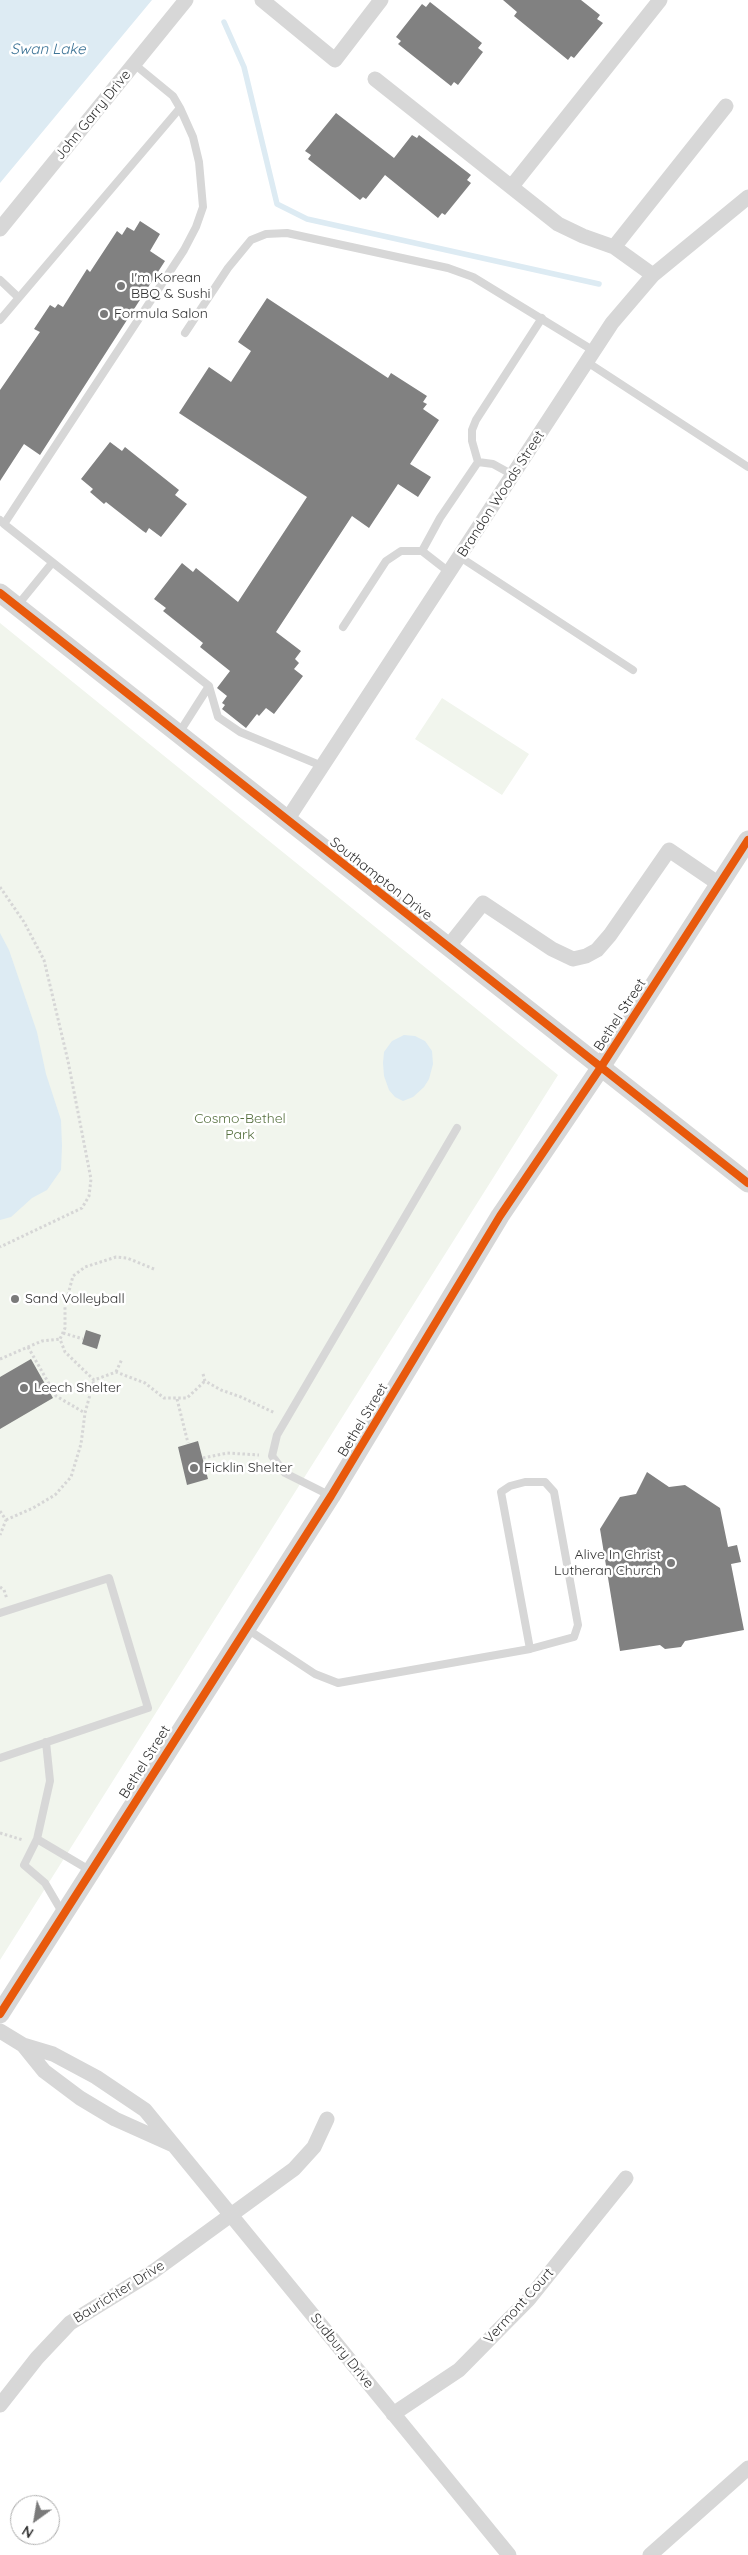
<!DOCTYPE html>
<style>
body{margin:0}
#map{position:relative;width:748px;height:2555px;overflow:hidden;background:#fff;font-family:Quicksand,sans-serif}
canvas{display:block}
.north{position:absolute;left:10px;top:2495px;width:50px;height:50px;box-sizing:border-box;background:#fff;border:1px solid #adadad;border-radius:50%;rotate:212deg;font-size:14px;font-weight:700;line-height:20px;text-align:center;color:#333}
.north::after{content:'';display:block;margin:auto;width:18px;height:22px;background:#7a7a7a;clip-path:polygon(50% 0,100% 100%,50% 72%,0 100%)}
</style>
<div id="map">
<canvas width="748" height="2555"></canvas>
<div class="north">N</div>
</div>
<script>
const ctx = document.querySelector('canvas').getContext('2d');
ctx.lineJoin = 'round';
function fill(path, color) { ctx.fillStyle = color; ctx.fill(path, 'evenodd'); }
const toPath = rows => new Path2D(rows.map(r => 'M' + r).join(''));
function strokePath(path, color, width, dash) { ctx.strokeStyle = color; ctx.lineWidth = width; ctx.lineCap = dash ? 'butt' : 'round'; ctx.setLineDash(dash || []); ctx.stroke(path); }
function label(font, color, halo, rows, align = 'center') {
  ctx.font = font + ' Quicksand,sans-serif'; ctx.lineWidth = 5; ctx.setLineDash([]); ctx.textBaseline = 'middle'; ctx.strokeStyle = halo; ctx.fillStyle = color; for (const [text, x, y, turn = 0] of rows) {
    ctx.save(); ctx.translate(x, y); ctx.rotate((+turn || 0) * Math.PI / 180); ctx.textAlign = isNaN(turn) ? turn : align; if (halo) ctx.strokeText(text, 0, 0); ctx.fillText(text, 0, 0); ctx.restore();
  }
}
const green = toPath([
 [0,623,558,1075,0,1960],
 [442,698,529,754,502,795,415,739]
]);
const water = toPath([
 [0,0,152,0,0,183],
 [0,933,9,950,37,1032,46,1074,61,1120,62,1146,61,1170,47,1190,32,1198,11,1217,0,1220],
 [404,1035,415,1036,425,1041,432,1051,433,1064,429,1079,424,1087,413,1097,403,1101,395,1097,389,1090,384,1076,383,1063,384,1052,392,1041]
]);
const stream = toPath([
 [224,22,244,67,277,204,307,219,599,284]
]);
const building = toPath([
 [503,0,581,0,600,15,597,19,603,23,574,58,571,56,568,60,514,16,517,12],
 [430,2,482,43,478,48,483,52,458,85,454,82,451,86,398,44,401,41,396,37,422,4,426,7],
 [336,113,394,158,412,135,417,138,419,135,471,175,467,180,471,183,445,215,442,213,438,218,385,175,366,199,363,197,360,200,308,159,311,155,305,151],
 [140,221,160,234,150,251,165,261,40,455,24,444,0,481,0,390,40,332,34,329,50,305,55,308,58,304,63,307,87,269,90,272,117,231,122,235,127,227,134,231],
 [267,298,388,378,391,373,427,396,423,402,427,404,423,409,439,420,410,464,431,477,418,497,398,484,369,528,352,516,276,632,301,651,295,659,299,663,294,669,303,676,274,714,266,708,259,716,257,714,246,728,222,709,225,705,222,703,227,696,217,688,230,671,200,647,203,643,163,611,166,608,154,599,182,563,193,572,196,568,238,602,307,497,179,413,209,367,231,382,251,351,238,342],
 [110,442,122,451,125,447,179,490,175,495,187,504,161,537,149,528,146,533,143,531,106,502,104,504,90,492,93,489,81,479],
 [86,1330,101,1335,97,1349,82,1344],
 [31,1359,53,1398,0,1429,0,1377],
 [198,1441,208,1479,187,1485,178,1447],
 [647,1472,669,1487,685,1485,720,1508,728,1547,737,1545,741,1562,731,1564,744,1630,685,1641,681,1647,665,1649,660,1645,620,1651,600,1529,620,1497,636,1494]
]);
const path = toPath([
 [0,887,24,922,44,960,68,1061,91,1179,89,1196,82,1208,0,1247],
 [154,1269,127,1258,116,1257,85,1267,73,1276,65,1306,65,1328,60,1339,65,1352,94,1380,116,1372,145,1383,164,1398,187,1398,205,1381],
 [63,1333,83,1339],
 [28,1347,56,1396,85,1413],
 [0,1359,42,1341,60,1339],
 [116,1372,122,1359],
 [203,1374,205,1381,221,1390,241,1397,275,1413],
 [177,1399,188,1443],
 [203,1458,227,1453,259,1455],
 [0,1511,6,1520,0,1535],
 [6,1520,33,1508,55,1495,71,1477,81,1444,85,1413,94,1380],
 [0,1587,4,1590,7,1599],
 [0,1833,23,1840]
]);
const service = toPath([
 [0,280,18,297],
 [0,320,180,108],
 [185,333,228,268,251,240,266,234,287,233,448,268,473,277,594,351],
 [587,362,748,467],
 [478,462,472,441,472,430,476,420,542,318],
 [0,520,4,524,184,250,196,227,203,207,199,162,193,137,180,108,173,96,134,64],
 [4,524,209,686,218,717,240,732,322,766],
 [460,557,633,670],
 [449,572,422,551,440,518,478,462,493,464,513,475],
 [17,606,52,563],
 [343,627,386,561,401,551,422,551],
 [179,733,209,686],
 [331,1496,285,1473,272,1456,277,1435,457,1128],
 [0,1613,109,1578,148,1708,0,1758],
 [247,1629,315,1674,338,1683,530,1649,574,1637,578,1625,554,1492,545,1482,525,1482,510,1486,501,1492,530,1649],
 [46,1742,50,1781,37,1839,24,1865,45,1883,62,1912],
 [37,1839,91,1871]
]);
const minor = toPath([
 [262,0,335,60,381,0],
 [375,79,558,224,583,236,614,247,653,275],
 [512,186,660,0],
 [0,229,186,0],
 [614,247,726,106],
 [287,820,612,323,653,275,748,197],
 [448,947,483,903,552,949,573,959,586,956,597,950,610,935,669,850,719,884],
 [0,2031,23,2045,53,2054,96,2077,145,2110,509,2555],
 [23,2045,44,2071,80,2098,115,2119,173,2145],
 [0,2405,37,2358,70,2323,154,2271,294,2169,314,2147,327,2119],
 [393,2414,459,2370,528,2300,626,2178],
 [650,2555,748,2468]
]);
const tertiary = toPath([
 [0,593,748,1183],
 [0,2014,331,1496,500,1216,601,1067,748,840]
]);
const cycleway = toPath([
 [0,593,748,1183],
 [0,2014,331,1496,500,1216,601,1067,748,840]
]);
const markers = [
 [121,286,5,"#7a7a7a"],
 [104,314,5,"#7a7a7a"],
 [15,1299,5,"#7a7a7a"],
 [24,1388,5,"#7a7a7a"],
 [194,1468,5,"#7a7a7a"],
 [671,1563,5,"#7a7a7a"]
];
const streetNames = [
 ["John Garry Drive",93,115,-51],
 ["Brandon Woods Street",501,494,-57],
 ["Southampton Drive",381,879,38],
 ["Bethel Street",620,1015,-57],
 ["Bethel Street",363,1420,-59],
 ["Bethel Street",145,1762,-58],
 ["Baurichter Drive",119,2292,-32],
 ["Vermont Court",519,2306,-48],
 ["Sudbury Drive",342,2351,51]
];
const poiNames = [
 ["I'm Korean",131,278],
 ["BBQ & Sushi",131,294],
 ["Formula Salon",114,314],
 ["Sand Volleyball",25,1299],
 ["Leech Shelter",34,1388],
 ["Ficklin Shelter",204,1468],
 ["Alive In Christ",661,1555,"right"],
 ["Lutheran Church",661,1571,"right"]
];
const parkNames = [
 ["Cosmo-Bethel",240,1119],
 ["Park",240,1135]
];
const waterNames = [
 ["Swan Lake",48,49]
];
fill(green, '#f1f5ed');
fill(water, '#ddebf3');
strokePath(stream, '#ddebf3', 5.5);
fill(building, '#818181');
strokePath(path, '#d6d6d6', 3, [2.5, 2.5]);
strokePath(service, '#d7d7d7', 8);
strokePath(minor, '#d7d7d7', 15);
strokePath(tertiary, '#d7d7d7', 19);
strokePath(cycleway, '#e8590c', 8);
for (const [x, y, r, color] of markers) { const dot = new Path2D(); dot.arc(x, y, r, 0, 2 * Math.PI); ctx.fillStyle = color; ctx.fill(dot); strokePath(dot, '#fff', 2); }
label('14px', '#333', '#fff', streetNames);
label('14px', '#333', '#fff', poiNames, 'left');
label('14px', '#56703f', '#fff', parkNames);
label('italic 15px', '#3f7597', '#fff', waterNames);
</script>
